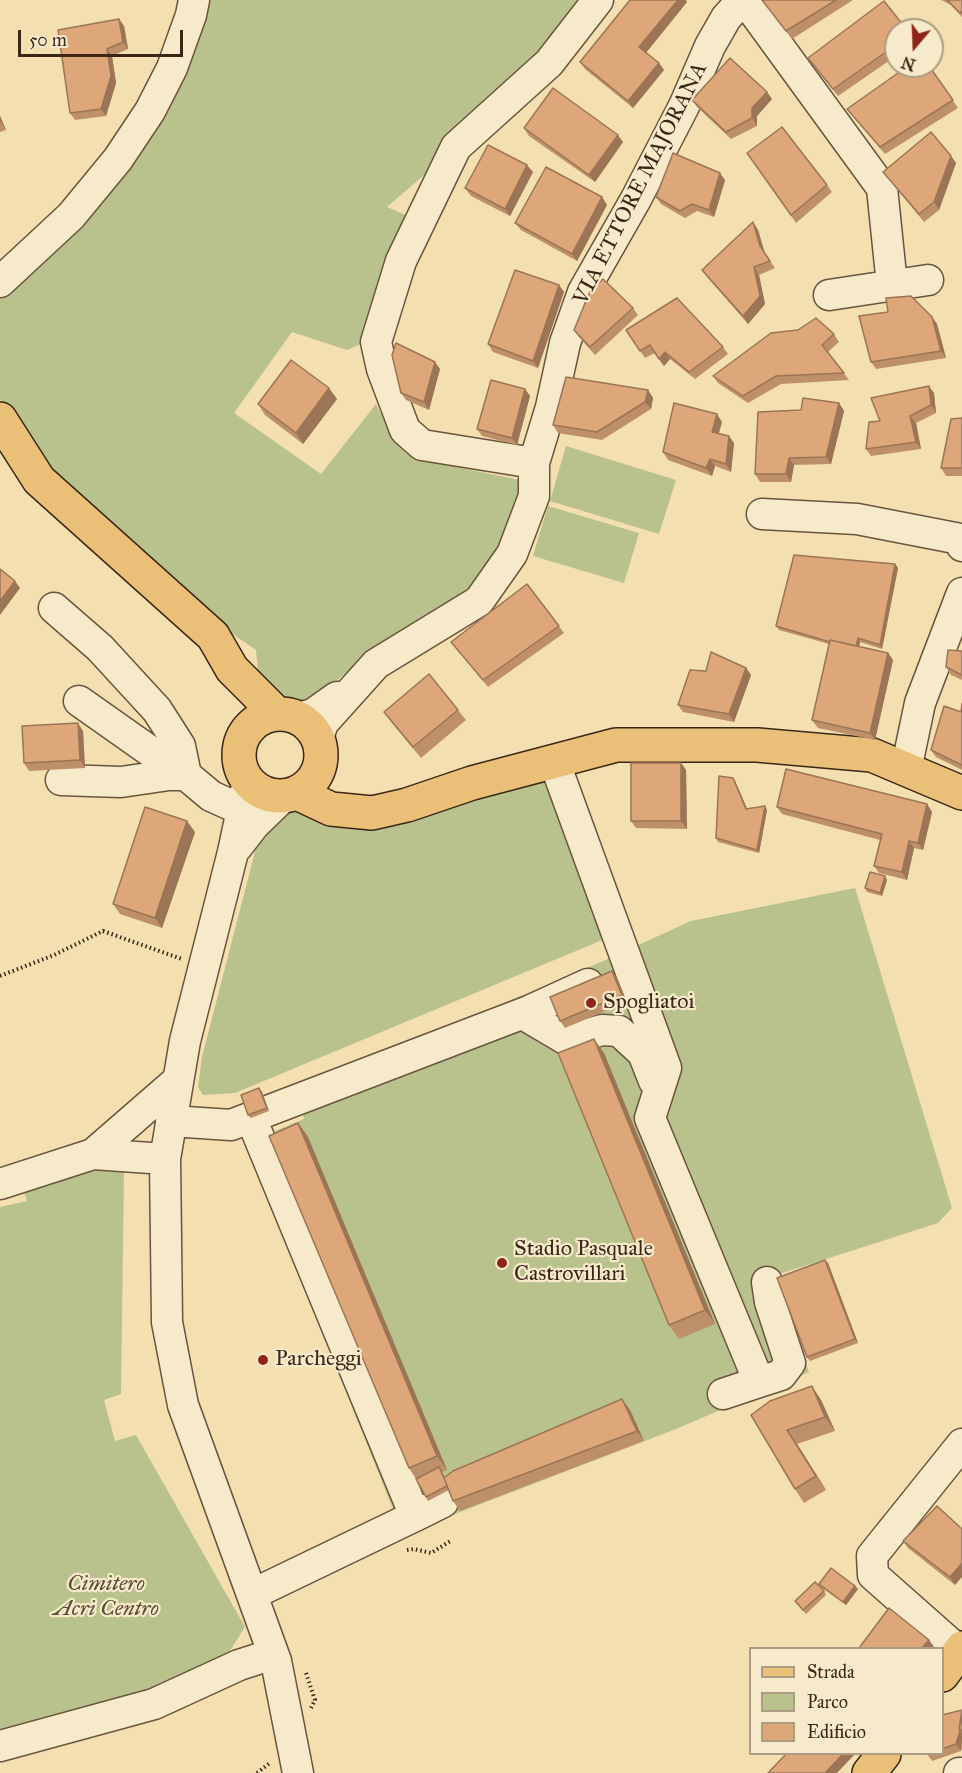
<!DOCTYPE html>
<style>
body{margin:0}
#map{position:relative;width:962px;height:1773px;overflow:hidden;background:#f3dfaf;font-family:"IM FELL Great Primer",serif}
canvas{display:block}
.legend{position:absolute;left:749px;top:1647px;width:195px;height:108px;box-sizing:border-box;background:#f7eacb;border:2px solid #ac9c83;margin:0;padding:8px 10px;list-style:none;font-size:18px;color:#3b2618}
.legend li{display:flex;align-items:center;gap:12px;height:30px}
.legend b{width:30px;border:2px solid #ac9c83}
.north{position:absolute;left:884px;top:18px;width:60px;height:60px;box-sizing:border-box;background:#f7eacb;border:2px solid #ac9c83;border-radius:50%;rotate:199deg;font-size:16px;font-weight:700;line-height:24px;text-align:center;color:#3b2618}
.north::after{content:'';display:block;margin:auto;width:21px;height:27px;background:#8f2418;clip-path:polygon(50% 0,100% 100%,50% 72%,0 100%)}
.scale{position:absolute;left:18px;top:30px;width:165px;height:27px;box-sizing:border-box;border:3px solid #3b2618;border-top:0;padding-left:8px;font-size:18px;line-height:21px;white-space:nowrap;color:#3b2618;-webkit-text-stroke:4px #f7eacb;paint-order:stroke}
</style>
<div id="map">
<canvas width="962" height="1773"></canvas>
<ul class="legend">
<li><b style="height:8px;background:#eac078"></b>Strada</li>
<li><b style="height:16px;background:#b9c28c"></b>Parco</li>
<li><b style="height:16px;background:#dda77a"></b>Edificio</li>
</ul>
<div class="north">N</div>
<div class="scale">50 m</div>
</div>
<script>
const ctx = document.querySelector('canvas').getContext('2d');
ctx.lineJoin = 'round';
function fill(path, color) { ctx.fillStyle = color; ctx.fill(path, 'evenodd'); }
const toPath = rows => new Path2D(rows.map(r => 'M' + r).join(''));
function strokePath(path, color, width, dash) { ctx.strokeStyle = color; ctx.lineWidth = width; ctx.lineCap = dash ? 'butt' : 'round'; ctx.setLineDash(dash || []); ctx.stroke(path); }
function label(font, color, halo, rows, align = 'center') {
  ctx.font = font + ' "IM FELL Great Primer",serif'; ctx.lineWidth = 4.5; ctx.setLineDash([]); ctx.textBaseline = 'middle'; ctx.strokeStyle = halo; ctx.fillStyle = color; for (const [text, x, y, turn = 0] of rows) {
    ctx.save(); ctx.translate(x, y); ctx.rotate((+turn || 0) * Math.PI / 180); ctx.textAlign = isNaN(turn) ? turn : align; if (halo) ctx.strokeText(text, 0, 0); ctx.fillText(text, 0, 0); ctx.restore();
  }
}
const green = toPath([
 [194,0,587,0,445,157,387,207,413,218,367,341,347,350,292,332,234,413,321,474,376,404,391,434,406,453,416,459,525,481,503,551,468,590,373,651,303,708,287,709,272,702,258,672,256,650,212,620,61,482,0,399,0,282,118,159],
 [566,446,676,480,659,534,550,501],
 [548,506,639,533,624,583,533,556],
 [541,775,560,801,612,936,235,1093,203,1095,198,1087,202,1057,258,840,290,810,308,809],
 [855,888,952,1208,938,1223,773,1276,809,1372,676,1429,403,1534,246,1143,304,1119,297,1091,610,958,691,921],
 [84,1169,124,1170,121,1394,104,1400,115,1441,136,1435,245,1627,219,1668,125,1705,0,1734,0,1207,27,1201,23,1188]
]);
const path = toPath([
 [0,976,54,955,103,931,182,959],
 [407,1550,414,1549,431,1553,452,1540],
 [306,1673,315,1700,311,1708],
 [257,1773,271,1762]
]);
const minor = toPath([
 [745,0,882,188,892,285],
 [0,282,71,216,118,159,150,111,172,68,191,15,194,0],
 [829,295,928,280],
 [534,463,422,445,405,430,382,369,376,342,401,261,456,147,549,63,598,0],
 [762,514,857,519,960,539,962,546],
 [54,608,100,648,157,710,180,746,186,775],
 [79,701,157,756,169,775],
 [298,718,313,714,337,697],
 [318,738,323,723,376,664,479,601,512,554,534,496,534,463,551,407,565,343,583,292,636,199,684,106,710,46,726,18,742,0],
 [554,761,666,1068,650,1118,759,1382,781,1375,790,1363,770,1302,767,1282],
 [906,770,920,703,962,593],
 [61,780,121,782,169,775,186,775,211,796,242,810],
 [248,781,233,852,185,1041,165,1159,167,1322,183,1405,276,1661,298,1773],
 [237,847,254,825,284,796],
 [523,1014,567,1040,602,1030,619,1031,643,1053,654,1081],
 [251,1118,415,1516,443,1502],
 [171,1121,231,1125,529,1011,588,984],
 [165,1159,93,1154,177,1081],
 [0,1184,93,1154],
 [723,1394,759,1382],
 [253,1594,415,1516],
 [960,1652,873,1575,872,1556,962,1444],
 [0,1746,154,1704,239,1665,273,1654],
 [959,1773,962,1773]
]);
const major = toPath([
 [0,419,39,480,213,636,232,669,277,714],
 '239 755a41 41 0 1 1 82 0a41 41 0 1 1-82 0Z',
 [297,793,331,809,372,813,407,805,472,783,616,745,757,745,872,755,962,793],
 [942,1675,962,1648],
 [869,1773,884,1754]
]);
const wall = toPath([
 [762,0,853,0,792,39],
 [941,0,962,0,962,17,951,5],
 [687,2,646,53,659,63,664,70,633,108,585,69,580,62],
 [119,19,124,26,128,49,112,56,116,83,106,116,75,120,70,113],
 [896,30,896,56,838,96,808,58],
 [929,66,958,108,885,154,847,109],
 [772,99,757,116,757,126,731,139,697,107,692,100],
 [0,116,6,130,0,132],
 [524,128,623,142,595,182,529,136],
 [747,153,827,185,832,192,796,223],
 [951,156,956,163,939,210,924,222,883,172],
 [533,172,510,216,471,196,465,188],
 [725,180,714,217,697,211,685,218,661,204,656,197],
 [602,197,607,205,577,261,521,230,515,223],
 [753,222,758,230,765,254,775,268,759,275,765,304,748,324,707,277,702,270],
 [559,285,564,292,538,368,493,352,488,344],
 [633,308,638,315,595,355,579,337,574,330],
 [932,317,937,324,946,358,876,369,871,362],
 [626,330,723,347,728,354,695,379,670,359,664,366,655,353,645,358],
 [834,334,839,342,828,352,849,380,781,384,748,403,718,383,713,376],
 [440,369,429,410,406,400,401,393],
 [525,389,530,396,517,445,482,436,477,429],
 [648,390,653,398,651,409,602,440,558,433,553,425],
 [934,393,936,413,916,423,921,449,871,456,866,449,880,421],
 [337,399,303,444,265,415,258,404],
 [839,403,844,411,831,464,794,465,791,482,760,482,755,474,801,410],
 [962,418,962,476,946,476,941,468],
 [722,422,719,433,734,443,731,472,715,466,712,476,668,460,663,452],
 [895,564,898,568,882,649,860,642,859,647,888,653,893,660,875,740,818,728,812,720,829,644,779,630,776,626],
 [527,584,564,633,488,687,451,642],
 [962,651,962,680,951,675,946,667],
 [746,668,751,675,734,722,683,712,678,705,706,671],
 [962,703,962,770,936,757,931,750,961,712],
 [458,710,466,720,421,758,392,723,384,712],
 [83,731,85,768,29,771,24,763],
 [681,763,686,770,687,829,636,828,631,821],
 [733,778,735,781,747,809,767,810,759,853,718,842,716,838],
 [927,804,932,812,923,850,914,848,907,880,879,873,874,866,880,840,782,814,777,807],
 [195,832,162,928,120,914,113,904],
 [887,880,882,896,867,892,865,888],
 [612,971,617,978,627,1002,565,1028,560,1021],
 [604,1053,715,1324,679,1339,669,1325],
 [259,1088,262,1092,269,1111,251,1118,248,1115],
 [298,1123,308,1137,447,1470,442,1472,445,1477,630,1410,644,1441,460,1511,453,1501,449,1490,428,1501,416,1479,409,1468],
 [825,1260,828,1263,858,1343,810,1361,807,1357],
 [821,1400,835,1431,797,1444,826,1490,804,1503,795,1489,751,1415],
 [937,1506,955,1585,908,1548,903,1541],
 [819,1584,855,1586,858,1589,846,1605,822,1588],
 [824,1591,826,1595,806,1614,795,1601],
 [962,1710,962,1748,961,1751,932,1761,927,1754,942,1754,942,1715]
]);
const shadedWall = toPath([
 [678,0,686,0,687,2,644,55,639,47],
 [119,19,124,26,128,49,123,42],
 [107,49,112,56,116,83,106,116,101,109],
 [659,63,664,70,633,108,628,101],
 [767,92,772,99,757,116,757,126,752,118,752,108],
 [0,116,6,130,0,121],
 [618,135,623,142,595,182,589,175],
 [951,156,956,163,939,210,934,202],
 [527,165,533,172,510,216,505,209],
 [720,173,725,180,714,217,709,210],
 [602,197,607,205,577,261,572,254],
 [753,222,758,230,765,254,775,268,760,246],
 [754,267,759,275,765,304,748,324,743,316],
 [559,285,564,292,538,368,533,361],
 [932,317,937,324,946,358,941,351],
 [665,352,670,359,664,366,659,359],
 [435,362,440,369,429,410,424,402],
 [929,386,934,393,936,413,931,405],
 [329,388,337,399,303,444,296,433],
 [525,389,530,396,517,445,512,438],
 [648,390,653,398,651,409,645,402],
 [839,403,844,411,831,464,826,457],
 [717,414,722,422,717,439,712,432],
 [910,416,916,423,921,449,916,442],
 [729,436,734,443,731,472,726,464],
 [789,458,794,465,791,482,786,474],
 [710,459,715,466,712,476,706,468],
 [895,564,898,568,882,649,880,645],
 [15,581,20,588,0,615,0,601],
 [858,638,860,642,858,653,856,649],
 [888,653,893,660,875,740,870,733],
 [746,668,751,675,734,722,729,714],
 [78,723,83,731,85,768,80,760],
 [681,763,686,770,687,829,681,821],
 [733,778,735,781,749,813,746,809],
 [927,804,932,812,923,850,918,843],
 [765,806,767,810,759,853,757,850],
 [187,821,195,832,162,928,155,918],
 [909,841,914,848,907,880,902,872],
 [885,876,887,880,882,896,880,893],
 [612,971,617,978,627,1002,622,995],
 [594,1039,604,1053,715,1324,705,1310],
 [259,1088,262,1092,269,1111,267,1108],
 [298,1123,308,1137,447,1470,437,1456],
 [825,1260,828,1263,858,1343,855,1339],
 [812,1386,821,1400,835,1431,825,1417],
 [622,1399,630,1410,644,1441,637,1431],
 [787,1430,797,1444,826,1490,816,1476],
 [962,1563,962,1577,955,1585,950,1577],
 [855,1586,858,1589,846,1605,843,1602],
 [929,1640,935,1648,922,1648],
 [960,1731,962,1734,961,1751,956,1744],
 [843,1754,855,1754,837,1773,825,1773]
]);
const building = toPath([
 [630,0,678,0,639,47,659,63,628,101,580,62,630,0],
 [762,0,836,0,786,31,762,0],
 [947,0,962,0,962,11,960,13,947,0],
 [884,1,907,30,896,30,896,45,833,89,808,58,884,1],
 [119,19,123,42,107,49,111,76,101,109,70,113,58,30,119,19],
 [730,58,767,92,752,108,752,118,726,132,692,100,730,58],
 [908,66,929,66,953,100,880,147,847,109,908,66],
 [553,88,618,135,589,175,524,128,553,88],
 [782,127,827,185,791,215,747,153,782,127],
 [931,132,951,156,934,202,919,214,883,172,931,132],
 [488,145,527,165,505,209,465,188,488,145],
 [673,153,720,173,709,210,692,204,680,211,656,197,673,153],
 [546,167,602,197,572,254,515,223,546,167],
 [753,222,760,246,770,261,754,267,760,296,743,316,702,270,753,222],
 [515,270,559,285,533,361,488,344,515,270],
 [603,279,633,308,590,347,574,330,590,291,603,279],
 [911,296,932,317,941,351,871,362,859,316,888,312,886,298,911,296],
 [677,298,723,347,689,372,665,352,659,359,650,345,640,351,626,330,677,298],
 [816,318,834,334,822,345,844,373,776,376,743,396,713,376,771,333,798,330,816,318],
 [396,343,435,362,424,402,401,393,392,355,396,343],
 [291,360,329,388,296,433,258,404,291,360],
 [566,377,648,390,645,402,597,432,553,425,566,377],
 [491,380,525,389,512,438,477,429,491,380],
 [929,386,931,405,910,416,916,442,866,449,869,422,880,421,871,398,929,386],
 [803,398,839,403,826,457,789,458,786,474,755,474,758,412,801,410,803,398],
 [674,403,717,414,712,432,729,436,726,464,710,459,706,468,663,452,674,403],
 [962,418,962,468,941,468,951,419,962,418],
 [794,555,895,564,880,645,858,638,856,646,830,640,830,642,776,626,794,555],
 [0,569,15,581,0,601,0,569],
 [527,584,559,626,483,680,451,642,527,584],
 [830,640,888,653,870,733,812,720,830,640],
 [948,650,962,651,962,675,946,667,948,650],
 [711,652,746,668,729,714,678,705,690,670,706,671,711,652],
 [429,674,458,710,413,747,384,712,429,674],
 [962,703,962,765,931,750,944,706,961,712,962,703],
 [78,723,80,760,24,763,22,726,78,723],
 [631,763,681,763,681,821,631,821,631,763],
 [786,769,927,804,918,843,909,841,902,872,874,866,882,834,777,807,786,769],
 [719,776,733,778,746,809,765,806,757,850,716,838,719,776],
 [145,807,187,821,155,918,113,904,145,807],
 [870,872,885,876,880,893,865,888,870,872],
 [612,971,622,995,560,1021,550,997,612,971],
 [594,1039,705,1310,669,1325,558,1053,594,1039],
 [259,1088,267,1108,248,1115,241,1095,259,1088],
 [298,1123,437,1456,409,1468,269,1136,298,1123],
 [825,1260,855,1339,807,1357,777,1278,825,1260],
 [812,1386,825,1417,787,1430,816,1476,795,1489,751,1415,770,1401,812,1386],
 [622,1399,637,1431,453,1501,444,1478,453,1471,622,1399],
 [439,1467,444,1478,447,1486,426,1497,416,1479,439,1467],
 [937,1506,962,1529,962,1563,950,1577,903,1541,937,1506],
 [831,1568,855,1586,843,1602,819,1584,831,1568],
 [815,1582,824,1591,803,1610,795,1601,815,1582],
 [889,1608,929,1640,922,1648,859,1648,889,1608],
 [962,1710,959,1729,960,1731,956,1744,942,1749,942,1715,962,1710],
 [962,1715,962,1730,959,1729,962,1715],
 [786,1754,843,1754,825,1773,768,1773,786,1754]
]);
const markers = [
 [591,1003,6,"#8f2418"],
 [502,1263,6,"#8f2418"],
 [263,1360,6,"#8f2418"]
];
const streetNames = [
 ["VIA ETTORE MAJORANA",641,184,-63]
];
const poiNames = [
 ["Spogliatoi",603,1003],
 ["Stadio Pasquale",514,1250],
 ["Castrovillari",514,1275],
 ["Parcheggi",275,1360]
];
const parkNames = [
 ["Cimitero",106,1585],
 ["Acri Centro",106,1610]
];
fill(green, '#b9c28c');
strokePath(minor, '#69543e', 33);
strokePath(major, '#3b2618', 36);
strokePath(path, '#3b2618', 4, [1.5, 3]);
strokePath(minor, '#f7eacb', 30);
strokePath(major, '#eac078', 33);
fill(wall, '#be9069');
fill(shadedWall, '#9b7555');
fill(building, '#dda77a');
strokePath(building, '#9b7555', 1.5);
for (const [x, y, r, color] of markers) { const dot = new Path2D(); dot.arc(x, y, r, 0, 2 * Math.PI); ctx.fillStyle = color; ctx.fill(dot); strokePath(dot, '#f7eacb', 2); }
label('22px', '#3b2618', '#f7eacb', streetNames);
label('22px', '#3b2618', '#f7eacb', poiNames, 'left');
label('italic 22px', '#5a4d35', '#f7eacb', parkNames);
</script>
